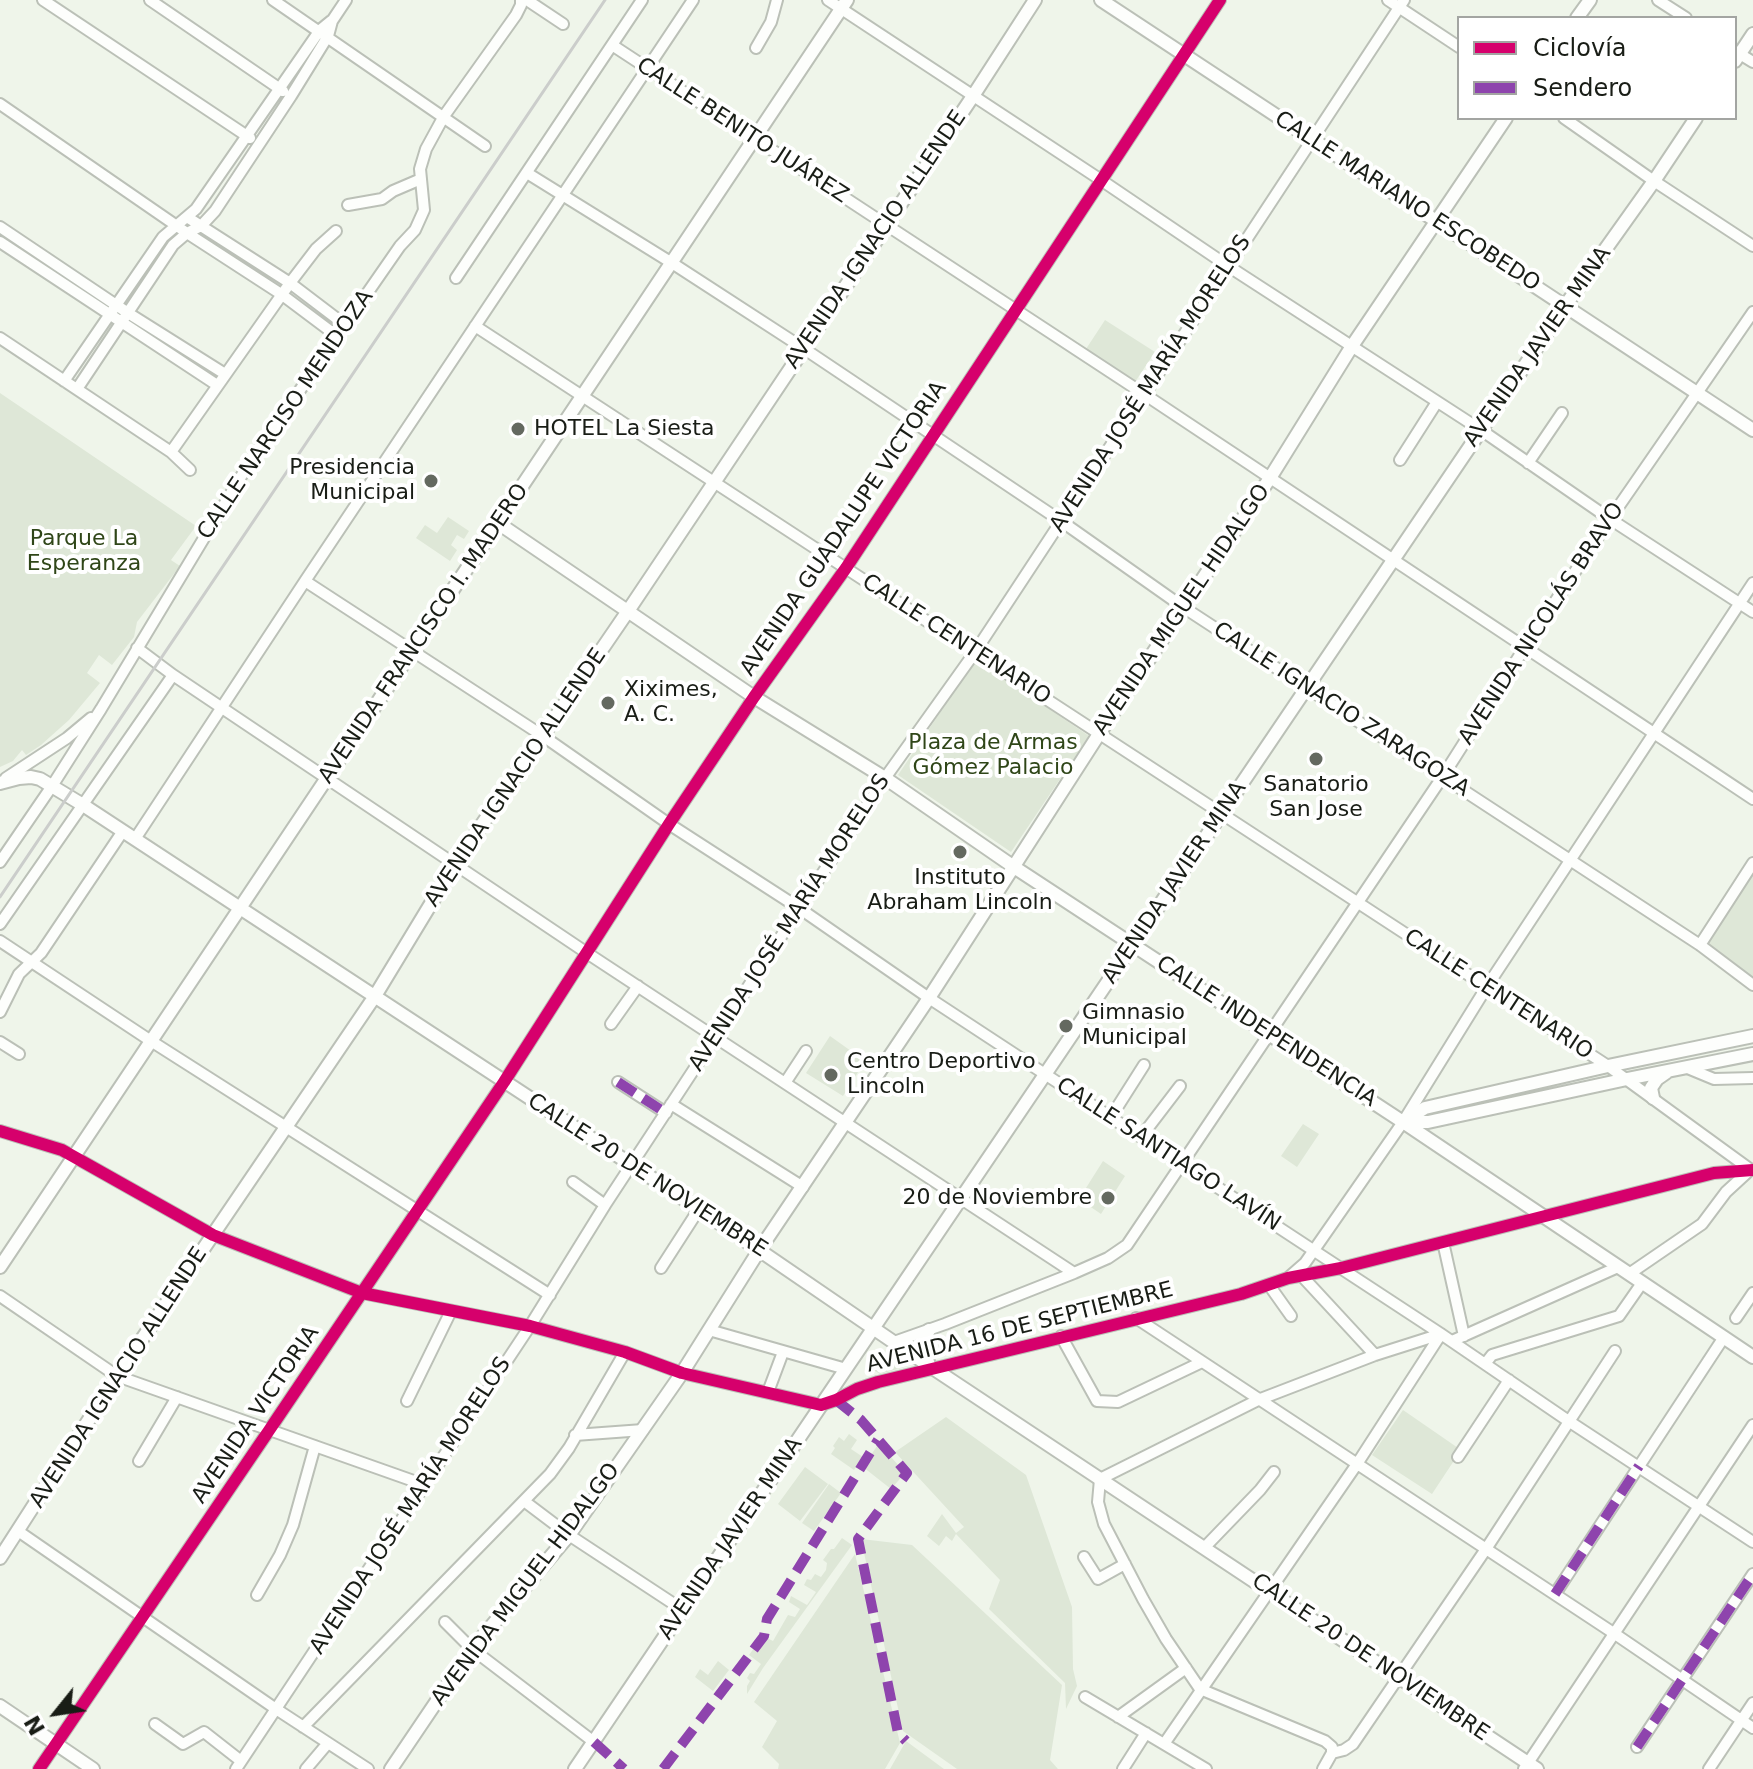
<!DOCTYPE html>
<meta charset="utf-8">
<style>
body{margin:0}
#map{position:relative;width:1753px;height:1769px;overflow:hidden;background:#eff5ea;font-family:"DejaVu Sans",sans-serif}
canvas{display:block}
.legend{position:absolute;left:1457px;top:16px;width:280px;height:104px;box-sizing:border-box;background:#fff;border:2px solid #a3a5a2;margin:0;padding:10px 14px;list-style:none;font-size:24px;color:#191d16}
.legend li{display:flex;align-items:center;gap:16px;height:40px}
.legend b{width:40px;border:2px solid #a3a5a2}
.north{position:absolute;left:16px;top:1673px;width:80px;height:80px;-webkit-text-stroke:6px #fff;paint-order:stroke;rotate:240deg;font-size:22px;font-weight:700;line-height:32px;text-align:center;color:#191d16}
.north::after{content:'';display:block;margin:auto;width:28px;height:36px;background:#191d16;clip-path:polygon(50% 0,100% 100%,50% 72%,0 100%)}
</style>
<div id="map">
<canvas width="1753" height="1769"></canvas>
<ul class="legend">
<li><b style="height:10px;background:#d6006c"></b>Ciclovía</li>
<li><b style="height:10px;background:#8e44ad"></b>Sendero</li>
</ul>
<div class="north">N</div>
</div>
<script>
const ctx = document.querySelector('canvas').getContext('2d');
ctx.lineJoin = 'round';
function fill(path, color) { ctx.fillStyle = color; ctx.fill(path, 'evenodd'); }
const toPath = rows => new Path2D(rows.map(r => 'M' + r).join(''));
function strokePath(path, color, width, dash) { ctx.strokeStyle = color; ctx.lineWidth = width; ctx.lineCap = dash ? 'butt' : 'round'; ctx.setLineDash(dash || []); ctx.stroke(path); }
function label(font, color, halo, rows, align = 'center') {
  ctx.font = font + ' "DejaVu Sans",sans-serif'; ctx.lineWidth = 8; ctx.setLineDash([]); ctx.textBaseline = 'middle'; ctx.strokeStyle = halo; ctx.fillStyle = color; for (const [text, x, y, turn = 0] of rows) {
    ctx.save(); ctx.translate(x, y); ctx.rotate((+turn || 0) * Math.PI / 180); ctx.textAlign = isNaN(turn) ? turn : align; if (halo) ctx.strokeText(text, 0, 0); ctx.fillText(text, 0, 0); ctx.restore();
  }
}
const green = toPath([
 [1105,320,1155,352,1135,382,1086,349],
 [0,393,196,526,171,560,180,566,137,622,134,637,112,665,99,655,87,673,100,683,69,720,41,745,26,755,22,750,13,761,0,767],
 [448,517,469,531,464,539,457,535,451,545,457,550,450,561,416,538,425,525,437,533],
 [976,659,1089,736,1011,852,898,775],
 [1753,863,1753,980,1700,945],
 [830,1036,865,1061,843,1096,806,1073],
 [1303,1124,1319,1134,1297,1167,1281,1156],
 [1103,1161,1125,1176,1101,1214,1079,1199],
 [891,1346,916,1361,915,1364,880,1374,875,1371,875,1366],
 [1403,1410,1461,1450,1432,1494,1372,1455],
 [946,1417,1026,1475,1072,1607,1073,1669,1077,1686,1066,1709,1065,1683,989,1609,1000,1580,956,1534,952,1541,946,1536,939,1546,927,1536,942,1514,956,1533,964,1527,895,1452],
 [849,1434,857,1440,851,1449,863,1457,854,1470,831,1454,835,1448,833,1446,839,1437,844,1441],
 [879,1443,905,1473,891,1489,863,1467],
 [805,1467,828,1484,800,1521,778,1504],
 [829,1484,841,1493,814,1531,802,1523],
 [842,1538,852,1545,763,1668,747,1694,747,1686,750,1681,747,1678,750,1673,754,1674,761,1664,749,1655,763,1636,773,1641,788,1615,795,1617,800,1609,789,1602,791,1596,807,1605,816,1592,804,1585,807,1579,811,1580,815,1574,821,1577,826,1570,827,1563,823,1560,831,1549,834,1549],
 [861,1539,912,1545,1062,1685,1050,1760,1058,1769,957,1769,903,1731],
 [855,1554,900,1743,885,1769,778,1769,779,1764,762,1747,777,1721,754,1702],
 [718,1661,729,1670,713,1691,695,1677,700,1669,708,1675],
 [906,1741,944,1769,890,1769]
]);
const minor = toPath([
 [43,0,250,138],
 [150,0,283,91],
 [273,0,485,146],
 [527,0,563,24],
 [828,0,1101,180,1228,266,1481,430,1610,519,1753,612],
 [1388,0,1459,47],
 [1658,0,1686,18],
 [612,45,1144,394,1753,799],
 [756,48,771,22,777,0],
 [1735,51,1753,62],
 [0,104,187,233,281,294,337,336],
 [1564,118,1654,181,1753,246],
 [527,173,672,263,803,348,1061,521,1183,607,1700,945,1753,985],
 [348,205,382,199,393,191,421,179],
 [187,217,290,283,336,318],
 [0,227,128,313,225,374],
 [0,242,217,385],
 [456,278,642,0],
 [475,326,1608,1066,1751,1170],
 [0,338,171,452,190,470],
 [64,381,163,237,196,209,320,30,331,21],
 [77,389,173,245,187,233,201,226,215,211,291,96,328,36,332,21,346,0],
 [171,452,290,283,316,249,336,231],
 [1400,460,1437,402],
 [1528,463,1562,413],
 [305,581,543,736,669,824,799,908,929,998,1441,1334,1570,1422,1753,1542],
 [137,648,173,675,587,953,1074,1273],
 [6,778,67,738,91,718],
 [135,839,305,581,693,0],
 [0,862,52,786,101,709,248,465,400,246,415,230,424,210,420,169,426,149,444,116,516,15,521,5,521,0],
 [0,924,173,675],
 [0,941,151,1041,550,1295],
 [1700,945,1753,863],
 [0,1012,19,974,41,953,123,831],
 [611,1024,638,986],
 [0,1042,19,1054],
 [1685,1067,1714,1079,1753,1078],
 [618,1082,666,1113],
 [785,1083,806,1051],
 [671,1104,803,1187],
 [1111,1117,1144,1065],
 [0,1131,62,1150,213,1235,362,1293,530,1326,625,1352,682,1373,821,1405,836,1400,857,1389,878,1382,1241,1294,1288,1278,1341,1268,1714,1173,1753,1170],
 [1141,1137,1180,1086],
 [573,1182,605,1205],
 [1443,1242,1464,1336],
 [661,1268,699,1209],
 [1629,1274,1702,1224,1726,1192,1750,1170],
 [1301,1275,1375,1355],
 [1289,1277,1305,1263,1403,1122,1486,988,1753,583],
 [1269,1285,1291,1316],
 [0,1296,117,1376,425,1485],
 [1136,1318,1615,1634,1753,1728],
 [1736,1318,1753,1293],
 [709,1330,846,1369],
 [1061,1336,1097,1401,1118,1402,1202,1362],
 [1452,1341,1618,1267],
 [894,1342,945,1324,1074,1273,1108,1258,1127,1245,1443,776,1525,647,1610,519,1753,312],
 [1485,1364,1492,1355,1619,1316,1642,1283],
 [768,1392,783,1352],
 [407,1401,451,1311],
 [575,1435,643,1430],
 [1458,1457,1509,1380],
 [139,1461,177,1397],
 [524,1501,569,1535,683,1610],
 [18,1531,276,1709,368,1769],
 [1204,1548,1260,1490,1274,1472],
 [1084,1557,1098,1579,1125,1564],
 [1555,1594,1724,1337],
 [257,1595,280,1555,293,1525,315,1446],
 [445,1622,472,1649,594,1742],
 [1085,1697,1206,1769],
 [1118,1717,1186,1668],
 [155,1724,183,1744,204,1732,241,1761],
 [303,1727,550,1474,569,1448,625,1352],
 [1164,1744,1357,1464,1441,1334],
 [1637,1747,1753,1574],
 [1332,1753,1332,1747,1325,1741,1200,1689,1166,1639,1143,1599,1104,1524,1098,1502,1100,1479,1258,1400,1375,1355,1441,1334],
 [39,1769,270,1429,504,1082,669,824,754,697,846,568,1220,0],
 [236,1769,530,1326,605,1205,885,778,975,652,1404,0],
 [306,1769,328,1743],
 [1123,1769,1146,1733],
 [1323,1769,1332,1753,1344,1750,1353,1744,1486,1549,1615,1351],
 [1524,1769,1753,1425],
 [1709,1769,1753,1703]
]);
const major = toPath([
 [1101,0,1753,430],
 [1577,18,1590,0],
 [1735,61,1753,34],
 [498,523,754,697,885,778,1014,867,1403,1122,1753,1357],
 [0,783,19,778,31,777,40,779,83,805,699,1209,892,1341,1537,1769],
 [1653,1098,1651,1088,1657,1079,1667,1072],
 [1403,1122,1425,1108,1608,1066,1753,1036],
 [1403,1122,1428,1122,1627,1079,1753,1054],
 [0,1267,847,0],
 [929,1330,924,1340,923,1348,929,1365],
 [0,1558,117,1376,375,996,455,864,628,611,973,96,1035,0],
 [0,1706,93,1769],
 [391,1769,472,1649,569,1535,682,1373,760,1249,929,998,1099,734,1270,478,1352,346,1506,118],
 [575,1769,1565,306,1654,181,1696,118]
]);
const rail = toPath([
 [0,897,605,0]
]);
const quiet = toPath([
 [618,1082,666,1113],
 [836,1400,861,1420,907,1473,858,1539,898,1733,906,1741],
 [1555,1594,1639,1466],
 [594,1742,624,1769],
 [1637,1747,1753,1574],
 [663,1769,764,1636,767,1619,878,1440]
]);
const cycleway = toPath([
 [0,1131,62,1150,213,1235,362,1293,530,1326,625,1352,682,1373,821,1405,836,1400,857,1389,878,1382,1241,1294,1288,1278,1341,1268,1714,1173,1753,1170],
 [39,1769,270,1429,504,1082,669,824,754,697,846,568,1220,0]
]);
const markers = [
 [518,429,8,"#646960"],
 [431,481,8,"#646960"],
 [608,703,8,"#646960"],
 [1316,759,8,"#646960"],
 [960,852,8,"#646960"],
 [1066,1026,8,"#646960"],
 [831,1075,8,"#646960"],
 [1108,1198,8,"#646960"]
];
const streetNames = [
 ["CALLE BENITO JUÁREZ",742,131,33],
 ["CALLE MARIANO ESCOBEDO",1407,202,33],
 ["AVENIDA IGNACIO ALLENDE",876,240,-56],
 ["AVENIDA JAVIER MINA",1538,347,-55],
 ["AVENIDA JOSÉ MARÍA MORELOS",1151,384,-57],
 ["CALLE NARCISO MENDOZA",286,415,-56],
 ["AVENIDA GUADALUPE VICTORIA",844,529,-56],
 ["AVENIDA MIGUEL HIDALGO",1182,610,-56],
 ["AVENIDA NICOLÁS BRAVO",1542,624,-57],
 ["AVENIDA FRANCISCO I. MADERO",424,634,-56],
 ["CALLE CENTENARIO",956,640,33],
 ["CALLE IGNACIO ZARAGOZA",1341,710,33],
 ["AVENIDA IGNACIO ALLENDE",516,778,-56],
 ["AVENIDA JAVIER MINA",1175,883,-56],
 ["AVENIDA JOSÉ MARÍA MORELOS",790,923,-57],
 ["CALLE CENTENARIO",1498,995,33],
 ["CALLE INDEPENDENCIA",1266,1032,33],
 ["CALLE SANTIAGO LAVÍN",1168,1155,33],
 ["CALLE 20 DE NOVIEMBRE",647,1176,33],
 ["AVENIDA 16 DE SEPTIEMBRE",1020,1328,-14],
 ["AVENIDA IGNACIO ALLENDE",119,1378,-57],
 ["AVENIDA VICTORIA",256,1415,-56],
 ["AVENIDA JOSÉ MARÍA MORELOS",411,1506,-57],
 ["AVENIDA JAVIER MINA",731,1539,-56],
 ["AVENIDA MIGUEL HIDALGO",526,1585,-53],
 ["CALLE 20 DE NOVIEMBRE",1370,1658,34]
];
const poiNames = [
 ["HOTEL La Siesta",534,429],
 ["Presidencia",415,468,"right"],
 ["Municipal",415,493,"right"],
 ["Xiximes,",624,690],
 ["A. C.",624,715],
 ["Sanatorio",1316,785,"center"],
 ["San Jose",1316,810,"center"],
 ["Instituto",960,878,"center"],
 ["Abraham Lincoln",960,903,"center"],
 ["Gimnasio",1082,1013],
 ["Municipal",1082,1038],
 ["Centro Deportivo",847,1062],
 ["Lincoln",847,1087],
 ["20 de Noviembre",1092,1198,"right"]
];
const parkNames = [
 ["Parque La",84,539],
 ["Esperanza",84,564],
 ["Plaza de Armas",993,743],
 ["Gómez Palacio",993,768]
];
fill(green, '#dee7d7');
strokePath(minor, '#bbc0b7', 14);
strokePath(major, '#bbc0b7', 16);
strokePath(minor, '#fdfefc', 10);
strokePath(major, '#fdfefc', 12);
strokePath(rail, '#cbcdcb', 3);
strokePath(quiet, '#8e44ad', 10, [20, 10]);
strokePath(cycleway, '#d6006c', 12);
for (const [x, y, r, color] of markers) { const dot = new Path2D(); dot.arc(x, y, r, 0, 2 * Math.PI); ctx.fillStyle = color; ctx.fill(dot); strokePath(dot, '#fff', 3); }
label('22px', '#191d16', '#fff', streetNames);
label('22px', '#191d16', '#fff', poiNames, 'left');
label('22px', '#2f4618', '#fff', parkNames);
</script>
